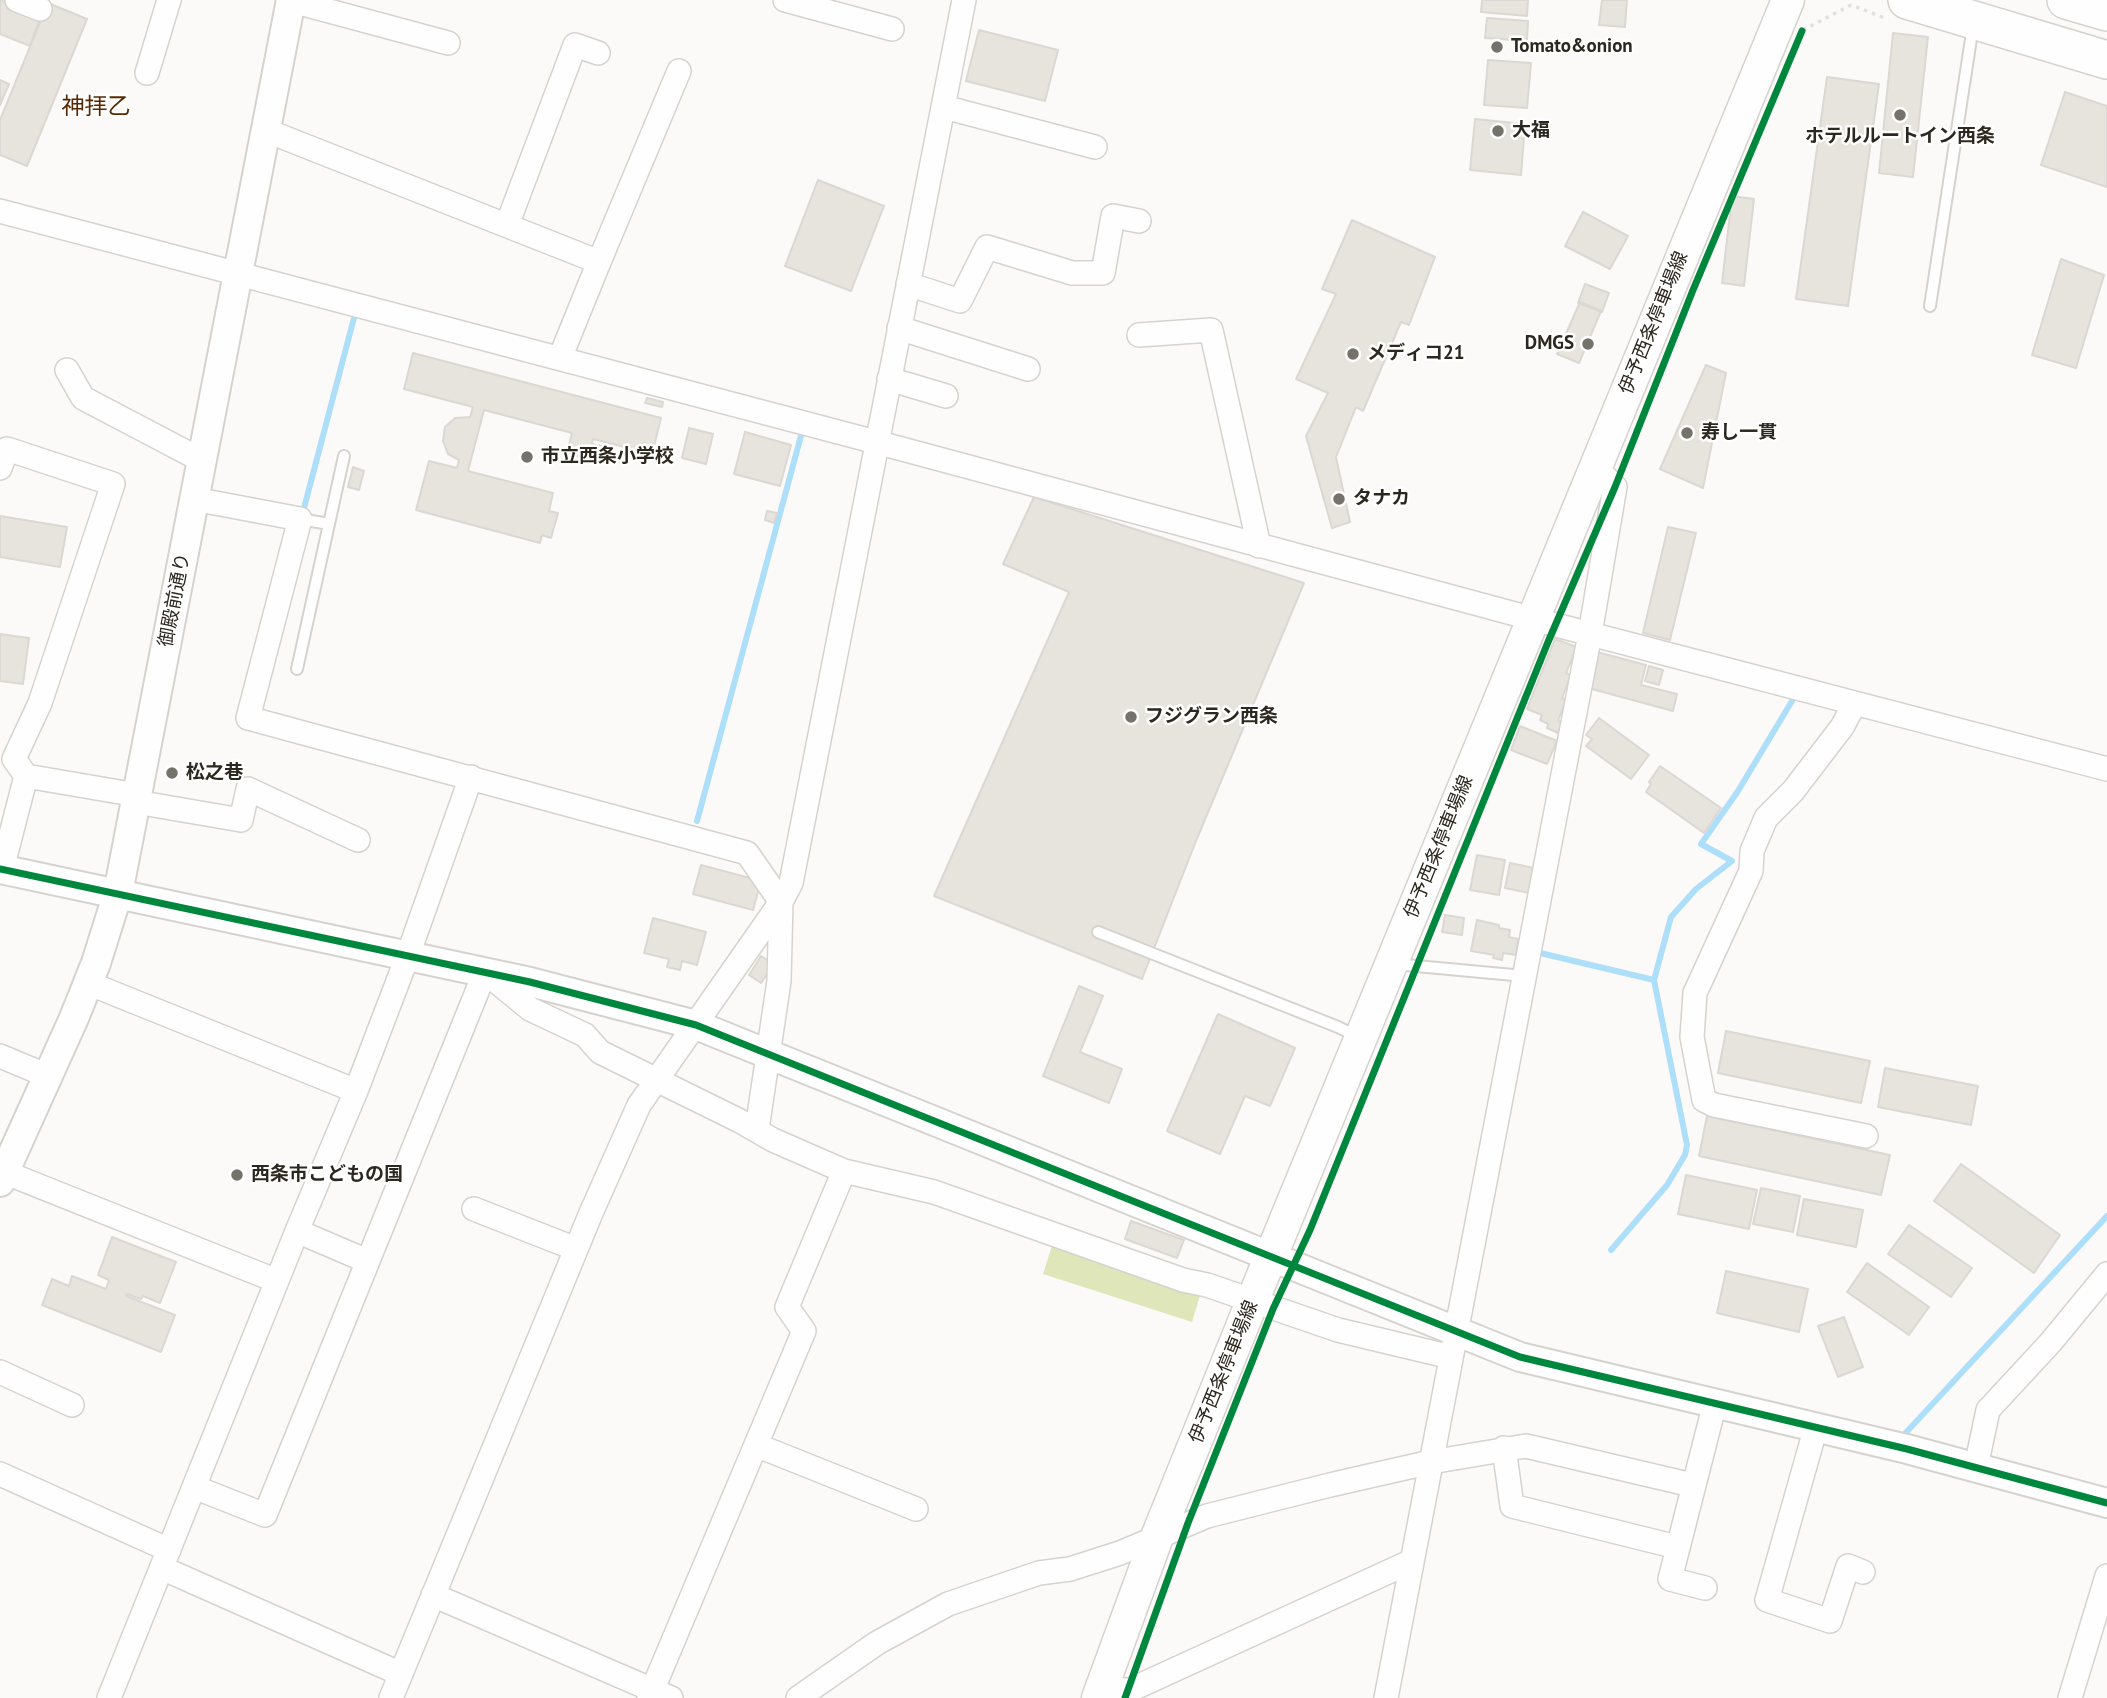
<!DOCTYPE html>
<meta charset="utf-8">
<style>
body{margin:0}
canvas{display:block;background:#fcfaf8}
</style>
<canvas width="2107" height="1698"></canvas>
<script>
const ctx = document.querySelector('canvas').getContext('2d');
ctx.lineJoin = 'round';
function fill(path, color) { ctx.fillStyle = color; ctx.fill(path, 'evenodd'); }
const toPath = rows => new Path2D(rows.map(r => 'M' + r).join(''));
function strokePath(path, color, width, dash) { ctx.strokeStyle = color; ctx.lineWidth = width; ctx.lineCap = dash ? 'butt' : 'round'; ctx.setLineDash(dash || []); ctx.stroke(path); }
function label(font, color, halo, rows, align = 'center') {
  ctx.font = font + ' "PT Sans","Noto Sans JP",sans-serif'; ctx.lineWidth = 5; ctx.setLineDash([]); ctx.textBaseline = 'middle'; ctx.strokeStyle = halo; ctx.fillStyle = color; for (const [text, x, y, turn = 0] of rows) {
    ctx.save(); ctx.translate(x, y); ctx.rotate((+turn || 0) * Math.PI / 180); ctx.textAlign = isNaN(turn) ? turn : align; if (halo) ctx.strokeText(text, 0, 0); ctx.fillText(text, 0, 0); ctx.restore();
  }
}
const green = toPath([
 [1054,1239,1202,1289,1192,1322,1043,1274]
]);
const stream = toPath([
 [304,508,355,314,360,315],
 [697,821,802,432,797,431],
 [1536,952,1654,980],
 [1611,1250,1667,1185,1685,1155,1687,1145,1654,980,1671,917,1696,889,1732,861,1701,844,1738,791,1792,701],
 [1900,1439,2107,1216]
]);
const building = toPath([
 [0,0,41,16,30,46,0,34,0,0],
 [1482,0,1528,0,1527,16,1481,12,1482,0],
 [1602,0,1627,0,1625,27,1599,25,1602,0],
 [48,3,87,19,27,166,0,155,0,120,48,3],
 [1487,18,1528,21,1527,41,1485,38,1487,18],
 [979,30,1058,50,1045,101,966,81,979,30],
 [1893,33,1928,37,1913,177,1879,173,1893,33],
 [1488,60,1531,63,1527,108,1484,105,1488,60],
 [1827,77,1879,84,1848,306,1796,299,1827,77],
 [0,80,9,84,0,105,0,80],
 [2065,92,2107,106,2107,187,2041,165,2065,92],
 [1475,119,1525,124,1521,175,1470,170,1475,119],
 [818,180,884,206,851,291,785,266,818,180],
 [1732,196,1754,199,1744,286,1722,283,1732,196],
 [1583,212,1628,236,1610,269,1565,246,1583,212],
 [1352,220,1435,257,1409,325,1401,322,1363,411,1356,407,1336,457,1350,522,1332,528,1306,436,1328,393,1296,379,1336,294,1322,289,1352,220],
 [2061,259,2104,275,2076,368,2032,355,2061,259],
 [1585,284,1609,293,1602,312,1578,303,1585,284],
 [1580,302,1601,311,1579,363,1557,354,1580,302],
 [413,353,661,418,652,454,593,439,592,444,607,447,602,463,567,453,572,433,484,410,468,471,553,493,549,511,558,513,551,538,542,535,540,543,416,510,429,461,457,468,459,460,448,454,443,441,445,427,455,418,470,417,473,407,404,389,413,353],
 [1706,365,1726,373,1703,488,1660,469,1706,365],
 [647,398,663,402,662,407,645,403,647,398],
 [689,428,713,434,706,464,682,458,689,428],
 [745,432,791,445,780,486,734,474,745,432],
 [353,467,364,471,359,490,348,487,353,467],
 [1034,497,1304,583,1196,841,1142,979,934,896,1069,592,1003,564,1034,497],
 [767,511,777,513,774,523,765,520,767,511],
 [0,516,67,527,60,567,0,557,0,516],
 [1668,527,1696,533,1670,640,1643,633,1668,527],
 [0,634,29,638,23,684,0,681,0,634],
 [1555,639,1577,647,1566,673,1571,675,1562,698,1566,700,1558,721,1562,722,1558,733,1547,728,1548,724,1540,720,1542,715,1527,709,1555,639],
 [1597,652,1646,665,1641,685,1677,694,1673,711,1588,688,1597,652],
 [1649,666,1663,670,1659,685,1645,681,1649,666],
 [1599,718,1649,755,1631,779,1586,746,1592,739,1586,735,1599,718],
 [1520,726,1557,741,1547,764,1511,750,1520,726],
 [1660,766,1721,808,1704,833,1646,792,1651,784,1649,782,1660,766],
 [1477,855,1505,860,1499,895,1470,890,1477,855],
 [1510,863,1534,868,1529,893,1505,888,1510,863],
 [701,865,761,881,753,910,693,894,701,865],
 [1445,915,1464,918,1462,935,1442,932,1445,915],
 [653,918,706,932,697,965,682,961,680,970,667,967,669,959,644,953,653,918],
 [1477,920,1499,925,1499,928,1510,930,1509,937,1518,939,1516,955,1503,953,1502,960,1493,958,1494,955,1471,951,1477,920],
 [761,956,774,964,761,983,749,975,761,956],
 [1079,986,1103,996,1080,1052,1122,1069,1109,1103,1043,1076,1079,986],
 [1218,1014,1295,1048,1270,1106,1245,1096,1220,1154,1167,1131,1218,1014],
 [1726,1031,1870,1061,1861,1103,1718,1073,1726,1031],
 [1885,1068,1978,1086,1971,1125,1878,1107,1885,1068],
 [1707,1116,1890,1155,1881,1195,1699,1156,1707,1116],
 [1961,1164,2060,1235,2034,1273,1934,1201,1961,1164],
 [1686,1175,1757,1190,1749,1229,1678,1214,1686,1175],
 [1761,1188,1800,1196,1793,1232,1753,1224,1761,1188],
 [1804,1199,1863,1210,1856,1247,1797,1235,1804,1199],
 [1131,1221,1184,1240,1177,1258,1125,1239,1131,1221],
 [1909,1225,1972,1268,1951,1297,1888,1254,1909,1225],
 [112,1237,176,1262,160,1303,143,1296,141,1299,127,1294,126,1296,175,1315,161,1352,42,1305,52,1279,69,1286,72,1276,106,1289,109,1280,98,1275,112,1237],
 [1867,1263,1929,1307,1909,1335,1847,1292,1867,1263],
 [1726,1271,1808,1289,1799,1332,1717,1313,1726,1271],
 [1844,1317,1863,1367,1838,1377,1818,1326,1844,1317]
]);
const path = toPath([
 [1803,30,1851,5,1885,18]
]);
const service = toPath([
 [1930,306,1973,26],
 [300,519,329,524],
 [297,669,344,456],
 [1098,932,1338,1027,1358,1037],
 [1395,964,1524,976]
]);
const minor = toPath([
 [17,0,40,9],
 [288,0,448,43],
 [785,0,892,29],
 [147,73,169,0],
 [944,107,1095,147],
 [265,130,599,262,560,358],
 [0,211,876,442,1556,625,2107,769],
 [507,225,575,45,598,53],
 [599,262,679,71],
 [908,284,960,301,987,247,1072,273,1103,273,1113,216,1139,221],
 [899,328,1028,369],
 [1139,335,1211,330,1259,546],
 [67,370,83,398,201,460],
 [889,379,946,396],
 [0,468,7,449,113,484,40,703,14,759,26,776,137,795],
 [194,499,300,519,248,718,747,853,781,902,779,981,757,1129],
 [1855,703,1842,727,1793,791,1766,818,1752,851,1751,871,1695,993,1692,1037,1704,1100,1714,1105,1866,1136],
 [136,802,241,820,248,789,358,840],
 [2,869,26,776],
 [88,983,356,1091],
 [0,1056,48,1076],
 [4,1172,277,1281],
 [474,1209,576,1249],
 [297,1231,367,1261],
 [0,1372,72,1405],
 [1816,1427,1767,1600,1830,1621,1848,1566,1863,1572],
 [756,1445,916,1509],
 [1504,1448,1512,1506,1677,1547],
 [1976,1467,1988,1410,2051,1342,2107,1274],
 [0,1474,169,1550],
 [194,1487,265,1515,485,972,530,1009,585,1035,600,1052,740,1121,773,1140,844,1171,934,1192,1183,1280,1207,1285,1338,1330,1451,1357],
 [162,1568,401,1674],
 [1705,1588,1670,1579,1715,1403],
 [433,1595,671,1698],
 [1102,1685,1128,1691,1412,1561],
 [109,1698,297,1231,356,1091,408,955,471,777],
 [391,1698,591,1213,639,1105,781,902,791,883,964,0],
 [649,1698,804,1331,787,1307,844,1171],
 [798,1698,877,1643,948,1604,1039,1573,1070,1569,1120,1553,1207,1516,1330,1485,1431,1462,1526,1446,1692,1485],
 [1386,1698,1590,634,1615,487,1595,467],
 [2070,1698,2107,1576]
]);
const tertiary = toPath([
 [0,869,530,982,696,1025,1520,1357,1907,1449,2107,1503],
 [0,1182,74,1018,96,963,118,893,291,0]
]);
const secondary = toPath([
 [1098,1698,1157,1537,1252,1302,1788,0]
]);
const primary = toPath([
 [1907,0,2107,60],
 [2066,0,2107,12]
]);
const cycleway = toPath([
 [0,869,530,982,696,1025,1520,1357,1907,1449,2107,1503],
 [1125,1698,1188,1523,1273,1309,1310,1230,1548,642,1615,487,1693,290,1802,31]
]);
const markers = [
 [1497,47,7,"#75726b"],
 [1900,115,7,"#75726b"],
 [1498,131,7,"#75726b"],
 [1588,344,7,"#75726b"],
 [1353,354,7,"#75726b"],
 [1687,433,7,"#75726b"],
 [527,457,7,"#75726b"],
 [1339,499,7,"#75726b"],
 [1131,717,7,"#75726b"],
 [172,773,7,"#75726b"],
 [237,1175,7,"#75726b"]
];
const poiNames = [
 ["Tomato&onion",1511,47],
 ["大福",1512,131],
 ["ホテルルートイン西条",1900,137,"center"],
 ["DMGS",1574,344,"right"],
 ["メディコ21",1367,354],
 ["寿し一貫",1701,433],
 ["市立西条小学校",541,457],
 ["タナカ",1353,499],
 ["フジグラン西条",1145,717],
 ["松之巷",186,773],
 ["西条市こどもの国",251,1175]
];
const streetNames = [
 ["伊予西条停車場線",1654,323,-68],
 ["御殿前通り",175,600,-79],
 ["伊予西条停車場線",1439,847,-68],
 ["伊予西条停車場線",1224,1372,-68]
];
const quarterNames = [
 ["神拝乙",96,107]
];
fill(green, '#dfe6ba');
strokePath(stream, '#addffa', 6);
fill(building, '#e7e3dd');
strokePath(building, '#dbd8d3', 2);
strokePath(service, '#d6d3ce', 14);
strokePath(minor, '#d6d3ce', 26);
strokePath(tertiary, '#d6d3ce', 32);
strokePath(secondary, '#d6d3ce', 35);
strokePath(primary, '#d6d3ce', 40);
strokePath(path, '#e2e1e0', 3.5, [3.5, 5]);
strokePath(service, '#fffefe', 10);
strokePath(minor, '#fffefe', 23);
strokePath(tertiary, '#fffefe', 28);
strokePath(secondary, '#fffefe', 32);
strokePath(primary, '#fffefe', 37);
strokePath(cycleway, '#00873e', 7);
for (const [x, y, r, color] of markers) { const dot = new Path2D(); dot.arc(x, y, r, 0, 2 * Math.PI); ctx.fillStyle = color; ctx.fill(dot); strokePath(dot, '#fff', 2.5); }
label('bold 19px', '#2d281f', '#fff', poiNames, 'left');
label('19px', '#2d281f', '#fff', streetNames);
label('23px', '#552a03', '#fff', quarterNames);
</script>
